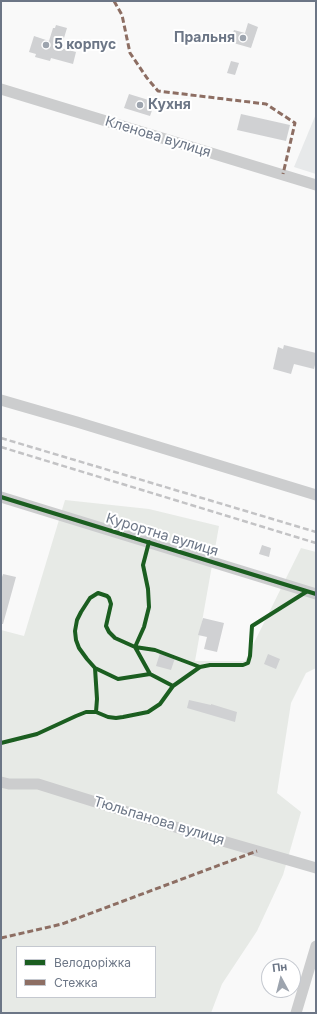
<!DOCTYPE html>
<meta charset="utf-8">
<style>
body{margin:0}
#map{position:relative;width:317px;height:1014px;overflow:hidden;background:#f9f9f9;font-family:Inter,sans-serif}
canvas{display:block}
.frame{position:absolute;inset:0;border:2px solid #6c7686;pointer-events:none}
.legend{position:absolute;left:16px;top:946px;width:140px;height:52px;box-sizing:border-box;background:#fff;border:1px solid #c4c8cf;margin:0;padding:5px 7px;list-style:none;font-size:12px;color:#6c7686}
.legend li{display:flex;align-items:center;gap:8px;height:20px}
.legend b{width:20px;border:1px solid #c4c8cf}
.north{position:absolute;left:261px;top:958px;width:40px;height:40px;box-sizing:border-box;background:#fff;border:1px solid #c4c8cf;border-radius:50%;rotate:353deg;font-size:11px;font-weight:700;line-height:16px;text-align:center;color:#6c7686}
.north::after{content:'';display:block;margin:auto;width:14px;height:18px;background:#9da4ae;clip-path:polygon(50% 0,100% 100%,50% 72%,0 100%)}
</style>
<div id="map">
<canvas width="317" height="1014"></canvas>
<div class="frame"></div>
<ul class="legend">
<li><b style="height:5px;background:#1b5e20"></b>Велодоріжка</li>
<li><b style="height:5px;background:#8d6e63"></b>Стежка</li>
</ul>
<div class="north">Пн</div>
</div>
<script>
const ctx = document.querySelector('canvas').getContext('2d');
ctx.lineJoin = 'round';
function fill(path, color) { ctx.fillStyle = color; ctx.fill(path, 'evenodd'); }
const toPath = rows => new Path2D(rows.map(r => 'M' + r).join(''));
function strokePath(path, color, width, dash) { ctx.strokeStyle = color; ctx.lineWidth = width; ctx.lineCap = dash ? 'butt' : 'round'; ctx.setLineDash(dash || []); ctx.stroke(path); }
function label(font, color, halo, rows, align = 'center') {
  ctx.font = font + ' Inter,sans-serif'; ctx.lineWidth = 4; ctx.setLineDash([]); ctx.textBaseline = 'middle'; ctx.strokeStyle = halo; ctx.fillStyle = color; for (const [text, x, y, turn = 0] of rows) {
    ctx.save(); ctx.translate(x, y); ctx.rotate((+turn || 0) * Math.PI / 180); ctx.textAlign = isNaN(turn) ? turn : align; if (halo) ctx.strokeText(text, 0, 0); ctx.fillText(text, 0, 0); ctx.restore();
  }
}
const built = toPath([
 [316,114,316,174,294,167]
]);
const green = toPath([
 [65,500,149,509,219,526,195,661,245,661,301,548,316,552,316,668,306,673,291,703,277,793,301,812,283,875,257,931,222,984,211,1013,1,1013,1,630,24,636],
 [17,947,155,947,155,997,17,997]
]);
const building = toPath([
 [248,23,258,27,251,48,230,42,234,30,245,33],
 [56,25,67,28,61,48,76,52,73,64,51,58,50,61,35,57,36,54,29,52,34,36,49,41,53,28,55,28],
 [231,61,239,63,235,75,227,73],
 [129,94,155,102,150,116,124,108],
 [241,114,290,125,286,141,237,130],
 [284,345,316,353,316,361,314,369,294,364,291,374,273,369,278,347,283,349],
 [262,545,271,548,269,557,259,554],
 [3,574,16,577,3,624,1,624,1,580],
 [203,618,224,623,217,652,204,649,207,637,198,635],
 [160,653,175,658,171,670,156,666],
 [268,654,280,659,276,669,264,664],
 [189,700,211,705,211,704,237,712,235,722,187,708]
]);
const minor = toPath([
 [1,89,316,185],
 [1,400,77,422,316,495],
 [1,497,316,594],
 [1,782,9,784,38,784,188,831,316,868],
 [296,1013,316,946]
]);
const rail = toPath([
 [1,438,316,532],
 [1,447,316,543]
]);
const quiet = toPath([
 [114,1,122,15,130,53,147,78,158,91,266,104,295,123,283,174],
 [1,938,62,924,257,851]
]);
const cycleway = toPath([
 [1,497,316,594],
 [149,542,143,565,148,589,149,607,144,627,135,647,150,674],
 [173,686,150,674,118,679,95,668,87,659,79,648,76,640,75,631,77,620,81,612,90,598,98,593,107,596,109,598,111,604,106,626,109,632,115,638,135,647,155,650,200,667,210,665,243,665,248,663,250,656,252,626,306,592],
 [96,712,108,717,116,718,123,717,148,712,160,704,173,686,200,667],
 [1,743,37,734,76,716,86,712,96,712,97,699,95,668]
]);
const markers = [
 [243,38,4,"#9da4ae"],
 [46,45,4,"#9da4ae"],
 [140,105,4,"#9da4ae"]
];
const poiNames = [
 ["Пральня",235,38,"right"],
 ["5 корпус",54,45],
 ["Кухня",148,105]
];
const streetNames = [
 ["Кленова вулиця",158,137,17],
 ["Курортна вулиця",162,535,17],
 ["Тюльпанова вулиця",159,821,17]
];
fill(built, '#e7e9ea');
fill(green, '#e7eae6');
fill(building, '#d0d1d3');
strokePath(minor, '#cccdce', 11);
strokePath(rail, '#c3c3c5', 2.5, [6, 3]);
strokePath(quiet, '#8d6e63', 3, [6, 3]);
strokePath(cycleway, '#1b5e20', 4);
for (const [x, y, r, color] of markers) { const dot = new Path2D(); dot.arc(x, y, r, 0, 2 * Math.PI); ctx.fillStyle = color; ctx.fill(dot); strokePath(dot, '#fff', 1.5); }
label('bold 14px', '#6c7686', '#fff', poiNames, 'left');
label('14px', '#6c7686', '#fff', streetNames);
</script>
